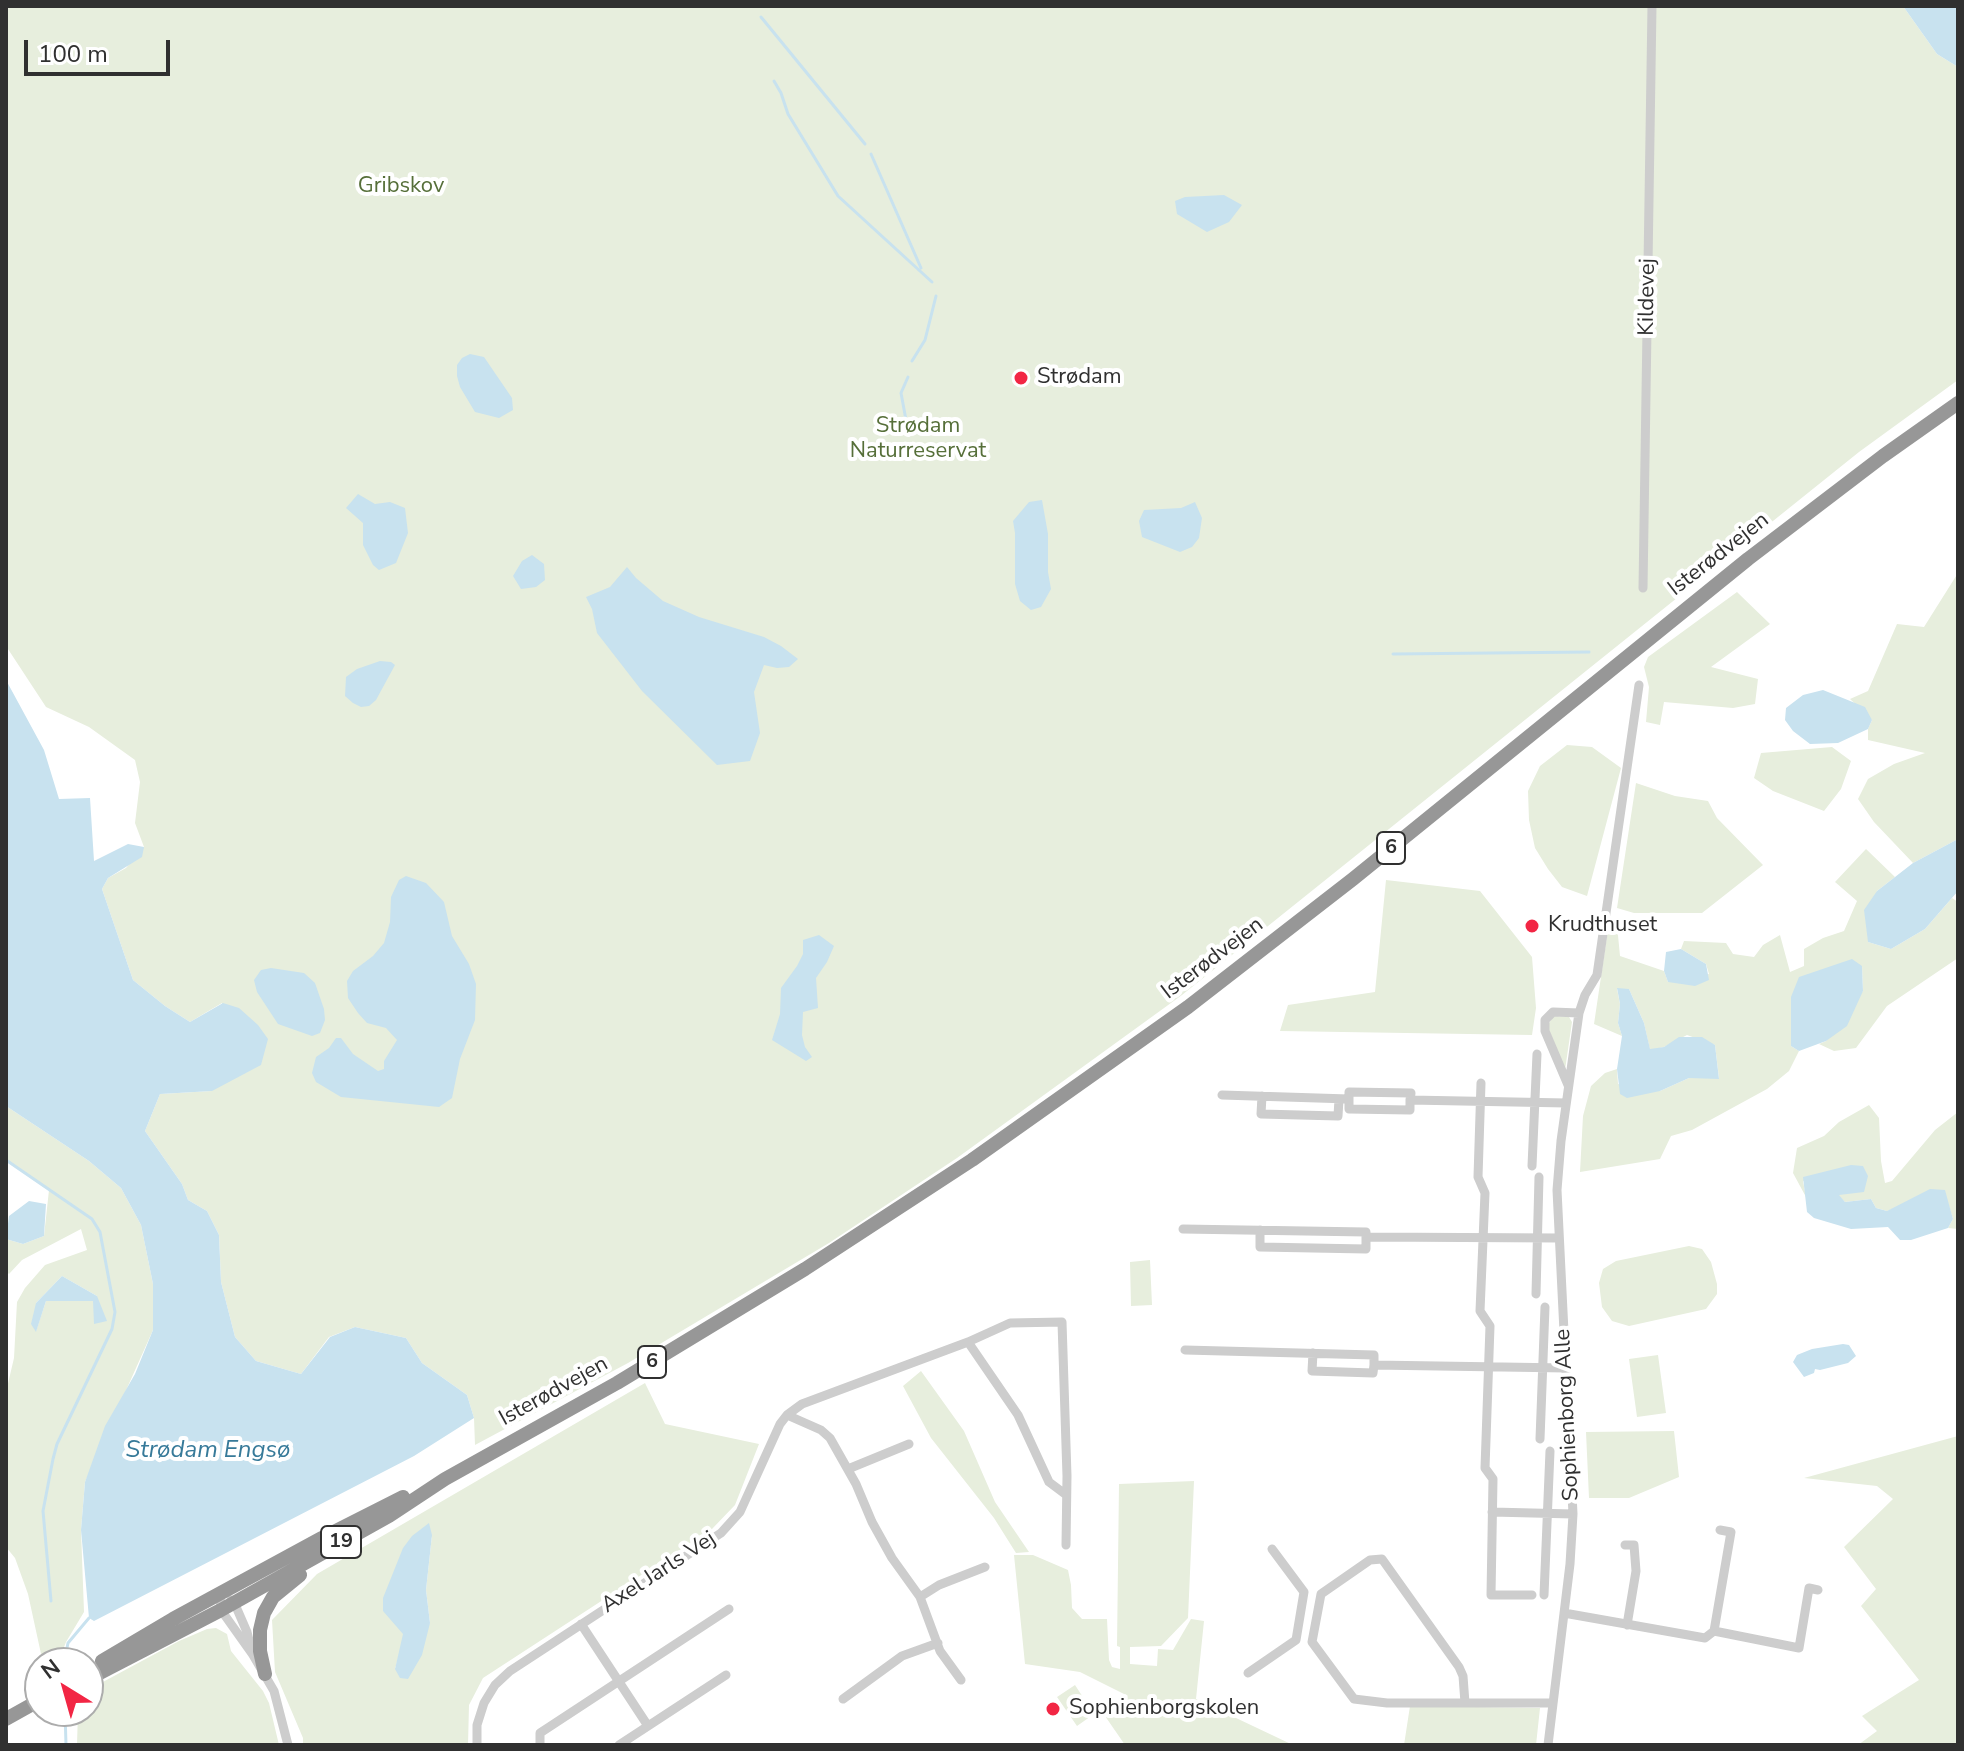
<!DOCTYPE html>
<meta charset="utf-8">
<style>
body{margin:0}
#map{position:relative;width:1964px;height:1751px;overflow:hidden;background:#fff;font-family:"Nunito Sans",sans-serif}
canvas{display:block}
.frame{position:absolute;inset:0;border:8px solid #303030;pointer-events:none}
.north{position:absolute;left:24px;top:1647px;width:80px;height:80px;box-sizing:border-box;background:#fff;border:2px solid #acacac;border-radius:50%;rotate:323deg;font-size:22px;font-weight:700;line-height:32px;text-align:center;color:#303030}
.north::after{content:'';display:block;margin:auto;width:28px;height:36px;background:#f22644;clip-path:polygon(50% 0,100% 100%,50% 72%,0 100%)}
.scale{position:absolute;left:24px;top:40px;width:146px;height:36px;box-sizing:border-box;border:4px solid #303030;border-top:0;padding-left:10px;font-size:24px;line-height:28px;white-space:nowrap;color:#303030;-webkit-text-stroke:6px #fff;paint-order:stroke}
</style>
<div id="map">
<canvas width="1964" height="1751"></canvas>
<div class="frame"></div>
<div class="north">N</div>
<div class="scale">100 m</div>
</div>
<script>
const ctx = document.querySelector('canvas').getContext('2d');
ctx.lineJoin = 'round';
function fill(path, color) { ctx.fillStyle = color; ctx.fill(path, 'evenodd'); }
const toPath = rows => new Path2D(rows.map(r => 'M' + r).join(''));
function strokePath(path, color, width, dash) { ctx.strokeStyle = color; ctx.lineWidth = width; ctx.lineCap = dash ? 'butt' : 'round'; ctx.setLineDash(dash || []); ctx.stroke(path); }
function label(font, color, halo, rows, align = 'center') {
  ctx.font = font + ' "Nunito Sans",sans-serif'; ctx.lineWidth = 8; ctx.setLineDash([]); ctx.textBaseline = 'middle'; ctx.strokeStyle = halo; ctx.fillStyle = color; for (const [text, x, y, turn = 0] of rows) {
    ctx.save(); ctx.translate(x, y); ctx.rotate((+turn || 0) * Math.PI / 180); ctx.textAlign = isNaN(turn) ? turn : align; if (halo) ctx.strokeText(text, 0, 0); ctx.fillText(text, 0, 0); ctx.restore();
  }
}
const green = toPath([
 [6,6,1903,6,1937,54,1958,67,1958,380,1859,452,1182,995,957,1158,829,1243,628,1363,475,1445,474,1418,467,1395,422,1363,406,1338,355,1327,329,1337,301,1374,256,1361,235,1337,221,1282,219,1235,207,1211,188,1200,182,1184,145,1131,160,1094,212,1091,222,1003,190,1022,165,1006,133,980,102,889,108,878,126,868,144,847,135,823,140,782,135,760,89,727,46,707,6,646],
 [1958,573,1958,839,1913,863,1874,822,1858,799,1868,779,1894,764,1925,753,1868,740,1868,729,1872,720,1850,699,1868,691,1897,624,1924,627],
 [1737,592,1770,624,1711,667,1758,679,1755,704,1733,708,1664,702,1660,725,1646,722,1649,687,1644,667,1648,657],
 [1567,745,1592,747,1621,768,1587,896,1562,887,1548,869,1535,848,1529,820,1528,791,1540,766],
 [1832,747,1851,761,1841,789,1824,811,1773,791,1754,778,1761,753],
 [1636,783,1675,796,1708,801,1717,818,1763,865,1702,913,1634,913,1617,908],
 [1866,849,1895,877,1877,891,1868,942,1891,949,1925,929,1952,898,1958,902,1958,958,1887,1006,1856,1048,1834,1051,1819,1044,1826,1041,1863,991,1862,966,1791,1046,1799,1051,1789,1071,1767,1089,1692,1130,1671,1136,1660,1159,1580,1172,1583,1116,1591,1086,1605,1073,1617,1069,1618,1084,1660,1091,1689,1078,1719,1078,1715,1045,1687,1035,1664,1047,1650,1050,1644,1023,1629,989,1617,989,1620,1004,1618,1023,1622,1036,1594,1024,1609,923,1617,925,1620,956,1664,971,1668,982,1709,974,1706,964,1681,949,1684,941,1726,943,1733,954,1754,957,1763,945,1780,935,1790,972,1804,966,1804,949,1823,938,1844,931,1857,901,1835,882],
 [1386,880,1480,891,1532,957,1536,1008,1532,1035,1280,1031,1288,1005,1375,992],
 [1554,1016,1569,1017,1572,1022,1565,1070,1549,1030,1549,1023],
 [1869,1105,1879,1118,1881,1161,1885,1183,1892,1181,1935,1130,1958,1112,1958,1229,1948,1228,1953,1219,1944,1190,1887,1211,1876,1208,1871,1199,1845,1202,1838,1195,1803,1181,1806,1197,1793,1173,1797,1148,1824,1136,1839,1122],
 [6,1106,89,1161,121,1188,141,1225,153,1284,153,1330,85,1482,81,1530,84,1612,66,1642,58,1663,43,1663,28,1594,15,1558,6,1547,6,1392,14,1358,17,1302,25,1288,45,1265,87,1250,81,1229,22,1260,9,1274,6,1271,6,1239,23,1244,44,1236,49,1190,6,1159],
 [62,1276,97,1296,93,1301,46,1301,36,1331,36,1303],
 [1689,1246,1702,1249,1711,1262,1717,1284,1717,1294,1706,1309,1629,1326,1612,1321,1602,1307,1599,1283,1603,1269,1616,1261],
 [1150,1260,1152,1305,1131,1306,1130,1262],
 [1658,1355,1666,1413,1637,1417,1629,1359],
 [921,1371,964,1431,995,1502,1029,1552,1016,1553,994,1518,931,1438,903,1386],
 [645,1383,665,1424,759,1444,735,1505,712,1529,483,1678,469,1705,468,1745,303,1745,303,1738,275,1672,272,1620,317,1574],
 [432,1535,426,1590,430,1623,395,1669],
 [1674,1431,1679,1477,1629,1498,1589,1498,1586,1432],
 [1958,1436,1958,1745,1858,1745,1877,1731,1862,1716,1919,1680,1861,1606,1876,1589,1844,1547,1893,1499,1877,1486,1804,1478],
 [1194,1481,1188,1618,1161,1646,1130,1647,1130,1664,1157,1666,1158,1649,1173,1650,1191,1619,1204,1621,1196,1699,1293,1745,1125,1745,1105,1716,1120,1699,1128,1696,1080,1672,1025,1664,1014,1555,1033,1555,1068,1570,1071,1585,1072,1608,1082,1619,1107,1619,1109,1660,1112,1667,1120,1669,1120,1647,1117,1646,1119,1484],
 [216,1628,227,1634,231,1651,263,1691,269,1703,279,1745,77,1745,78,1711,88,1711,88,1690,179,1641,207,1629],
 [1075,1685,1094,1714,1077,1726,1057,1697],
 [1410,1706,1540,1708,1536,1745,1404,1745]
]);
const water = toPath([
 [1903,6,1958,6,1958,67,1937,54],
 [1224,195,1242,205,1229,222,1207,232,1177,214,1175,201,1185,197],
 [470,354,484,357,512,398,513,410,499,418,475,412,460,387,457,376,457,365,462,358],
 [358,494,375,504,390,502,405,508,408,533,396,563,379,570,373,565,363,545,363,523,346,508],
 [1042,500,1048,534,1048,572,1051,589,1041,607,1031,610,1020,601,1015,584,1015,533,1013,521,1029,502],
 [1195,502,1202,518,1199,538,1192,547,1180,552,1142,537,1139,521,1144,510,1181,508],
 [532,555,544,564,545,580,536,587,521,589,513,576,522,561],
 [627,567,636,578,663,601,699,617,764,637,781,646,798,659,789,667,777,668,764,665,754,692,760,733,750,761,717,765,642,691,597,633,592,609,586,597,610,587],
 [380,661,391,662,395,665,376,700,369,706,361,707,353,703,345,696,346,677,357,669],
 [6,680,44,750,59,799,90,798,94,861,128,844,144,847,142,857,108,878,102,889,133,980,165,1006,190,1022,223,1003,239,1008,258,1025,268,1039,261,1065,212,1091,160,1094,145,1131,182,1184,188,1200,207,1211,219,1235,221,1282,235,1337,256,1361,301,1374,330,1337,355,1327,406,1338,422,1363,467,1395,474,1418,414,1456,94,1621,89,1618,81,1530,85,1482,105,1426,135,1374,153,1330,153,1284,141,1225,121,1188,89,1161,6,1106],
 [1823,690,1865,707,1872,720,1868,729,1838,743,1810,744,1793,731,1785,720,1786,708,1803,695],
 [1958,839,1958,891,1925,929,1891,949,1868,942,1864,910,1877,891,1913,863],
 [406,876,426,883,444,902,452,936,469,964,476,984,475,1020,460,1059,452,1098,439,1107,341,1097,316,1082,312,1073,316,1057,329,1048,336,1038,341,1038,353,1054,378,1071,384,1069,384,1061,397,1040,386,1028,367,1023,358,1013,348,998,347,981,353,971,373,956,384,943,390,922,391,897,399,880],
 [819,935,834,946,827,962,816,978,818,1008,803,1012,802,1035,805,1047,812,1057,806,1061,772,1040,780,1014,781,988,797,966,803,954,803,940],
 [1681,949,1706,964,1709,980,1695,986,1668,982,1664,971,1666,952],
 [1852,959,1862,966,1863,991,1847,1026,1826,1041,1799,1051,1791,1046,1791,997,1799,977],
 [271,968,304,973,315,983,324,1009,325,1020,320,1033,312,1036,278,1024,257,992,254,980,261,970],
 [1617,988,1629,989,1644,1023,1650,1049,1664,1047,1679,1037,1702,1037,1715,1045,1719,1079,1689,1078,1660,1091,1627,1098,1620,1094,1617,1069,1622,1036,1618,1023,1620,1004],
 [1851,1165,1863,1166,1868,1176,1864,1192,1839,1195,1845,1202,1871,1199,1876,1208,1887,1211,1930,1189,1945,1190,1953,1219,1948,1228,1911,1240,1900,1240,1888,1227,1851,1229,1814,1218,1807,1212,1803,1177],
 [29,1201,46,1204,44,1236,23,1244,6,1239,9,1216],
 [62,1276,97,1296,107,1321,94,1324,93,1301,46,1301,36,1332,31,1324,36,1303],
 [1843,1344,1849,1345,1856,1356,1848,1363,1820,1370,1815,1369,1814,1373,1804,1377,1793,1362,1797,1355,1812,1349],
 [429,1523,432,1535,426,1590,430,1623,422,1655,408,1679,400,1678,395,1669,403,1634,383,1611,383,1598,403,1548,412,1536]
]);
const stream = toPath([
 [761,17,865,144],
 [774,81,781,93,788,114,838,196,932,282],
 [871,154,921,268],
 [912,361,925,340,936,296],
 [906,420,901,393,908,377],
 [1393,654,1589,652],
 [6,1160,92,1219,100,1232,115,1312,112,1329,57,1444,53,1459,43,1511,51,1601],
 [64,1663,68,1643,89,1618],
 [65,1711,66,1745]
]);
const minor = toPath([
 [1643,588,1652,6],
 [1481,1083,1478,1177,1485,1193,1480,1311,1490,1326,1485,1468,1493,1479,1491,1595,1532,1595],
 [1568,1085,1545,1031,1545,1020,1553,1012,1579,1013],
 [1222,1095,1349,1099],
 [1262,1096,1261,1114,1338,1116,1339,1099],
 [1410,1100,1410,1110,1349,1109,1349,1092,1411,1093,1410,1100,1566,1103],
 [1532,1166,1537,1054],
 [1183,1229,1366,1232,1366,1237,1559,1238],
 [1260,1230,1260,1247,1366,1249,1366,1237],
 [1536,1294,1539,1177],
 [968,1342,1018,1415,1049,1482,1065,1494],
 [1185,1350,1374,1355,1374,1365,1566,1368],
 [1313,1353,1312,1371,1373,1373,1374,1365],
 [787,1415,821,1430,830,1438,856,1484,872,1522,892,1558,920,1597,940,1651,961,1680],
 [1540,1439,1545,1307],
 [848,1469,909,1444],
 [1492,1512,1573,1514],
 [1625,1545,1634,1545,1636,1571,1627,1625],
 [220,1594,221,1610,253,1655,274,1691,288,1745],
 [1544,1595,1550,1451],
 [920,1597,939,1585,985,1567],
 [231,1600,234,1602,247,1632,252,1652],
 [1564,1613,1705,1638,1714,1631,1799,1648,1809,1588,1818,1590],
 [581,1624,648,1726],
 [1714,1631,1731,1532,1720,1530],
 [1248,1673,1296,1640,1304,1592,1272,1549],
 [843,1699,902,1656,938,1643],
 [1465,1703,1387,1703,1354,1699,1312,1642,1321,1594,1370,1560,1382,1559,1459,1667,1463,1676,1465,1703,1552,1703],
 [477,1745,477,1725,484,1703,495,1685,510,1671,721,1533,740,1512,780,1424,787,1415,802,1404,968,1342,1010,1323,1062,1322,1067,1476,1066,1545],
 [540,1745,540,1733,729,1609],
 [619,1745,726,1675],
 [1548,1745,1570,1564,1573,1514,1557,1190,1561,1141,1579,1013,1585,995,1597,975,1639,685]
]);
const highway = toPath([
 [102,1661,173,1619,322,1538,403,1497],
 [265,1674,260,1651,260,1630,264,1613,273,1597,300,1575],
 [88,1679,221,1610,389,1516,445,1479,617,1383,805,1269,972,1160,1188,1007,1353,879,1748,559,1883,456,1958,403],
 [6,1719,40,1700]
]);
const markers = [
 [1021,378,8,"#f22644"],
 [1532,926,8,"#f22644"],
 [1053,1709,8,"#f22644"]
];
const shields = [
 [1391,848,28],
 [652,1362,28],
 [341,1542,40]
];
const shieldNames = [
 ["6",1391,848],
 ["6",652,1362],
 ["19",341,1542]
];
const parkNames = [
 ["Gribskov",401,187],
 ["Strødam",918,427],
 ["Naturreservat",918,452]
];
const streetNames = [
 ["Kildevej",1648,297,-89],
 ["Isterødvejen",1719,555,-38],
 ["Isterødvejen",1213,959,-37],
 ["Isterødvejen",554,1392,-29],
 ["Sophienborg Alle",1568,1415,-93],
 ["Axel Jarls Vej",659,1573,-33]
];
const poiNames = [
 ["Strødam",1037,378],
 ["Krudthuset",1548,926],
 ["Sophienborgskolen",1069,1709]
];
const waterNames = [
 ["Strødam Engsø",208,1451]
];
fill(green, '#e7eedd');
fill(water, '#c8e2ef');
strokePath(stream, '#c8e2ef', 3);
strokePath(minor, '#cdcdcd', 9);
strokePath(highway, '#979797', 14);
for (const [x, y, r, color] of markers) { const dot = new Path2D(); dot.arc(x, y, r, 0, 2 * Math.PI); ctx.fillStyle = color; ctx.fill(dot); strokePath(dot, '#fff', 3); }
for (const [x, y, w] of shields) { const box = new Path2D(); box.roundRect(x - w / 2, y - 16, w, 32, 6); ctx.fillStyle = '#fff'; ctx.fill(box); strokePath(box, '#303030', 2); }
label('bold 20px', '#303030', null, shieldNames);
label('22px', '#566f39', '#fff', parkNames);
label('22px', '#303030', '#fff', streetNames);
label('22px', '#303030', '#fff', poiNames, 'left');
label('italic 24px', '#377a99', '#fff', waterNames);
</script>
